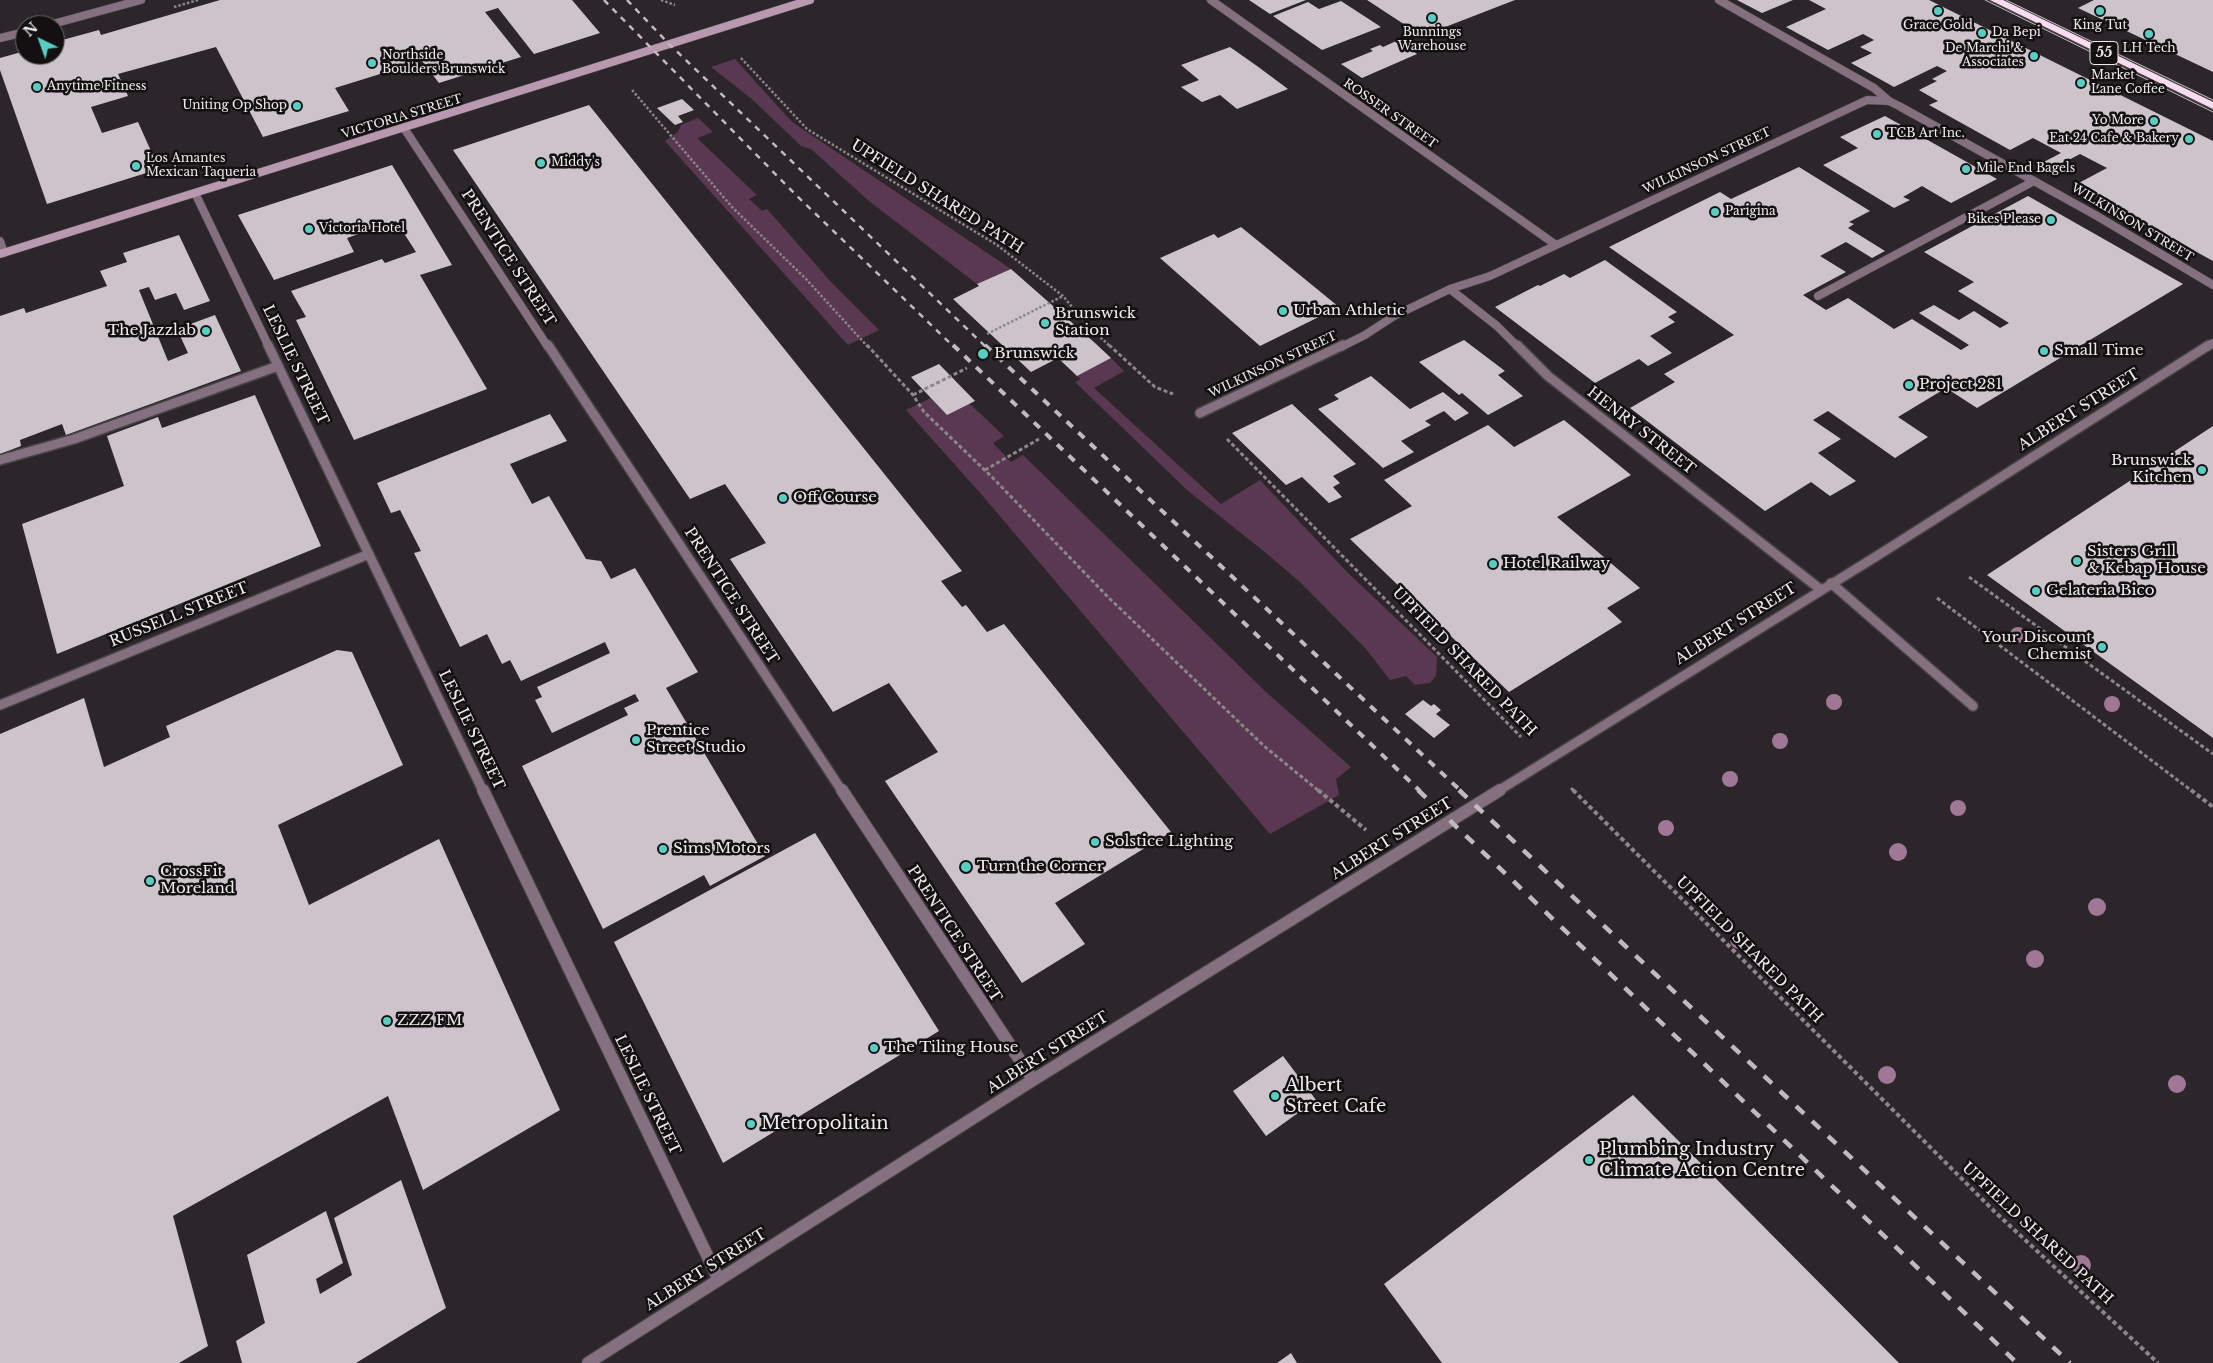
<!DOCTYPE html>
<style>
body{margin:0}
#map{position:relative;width:2213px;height:1363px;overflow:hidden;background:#2c262b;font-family:"Libre Baskerville",serif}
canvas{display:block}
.north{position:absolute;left:15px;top:15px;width:50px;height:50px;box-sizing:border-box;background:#131012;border:1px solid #6b686a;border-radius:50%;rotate:318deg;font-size:14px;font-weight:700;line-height:20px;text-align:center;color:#f0ecee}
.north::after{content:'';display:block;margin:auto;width:18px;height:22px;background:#57cec2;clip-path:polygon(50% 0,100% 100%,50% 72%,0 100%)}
</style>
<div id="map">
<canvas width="2213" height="1363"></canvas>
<div class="north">N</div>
</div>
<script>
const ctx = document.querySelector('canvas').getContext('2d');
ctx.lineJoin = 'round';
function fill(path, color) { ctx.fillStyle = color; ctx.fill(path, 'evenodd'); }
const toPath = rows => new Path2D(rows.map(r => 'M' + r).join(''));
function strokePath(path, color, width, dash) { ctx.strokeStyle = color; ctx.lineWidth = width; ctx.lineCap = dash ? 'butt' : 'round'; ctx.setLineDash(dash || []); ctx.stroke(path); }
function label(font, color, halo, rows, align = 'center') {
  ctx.font = font + ' "Libre Baskerville",serif'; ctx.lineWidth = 5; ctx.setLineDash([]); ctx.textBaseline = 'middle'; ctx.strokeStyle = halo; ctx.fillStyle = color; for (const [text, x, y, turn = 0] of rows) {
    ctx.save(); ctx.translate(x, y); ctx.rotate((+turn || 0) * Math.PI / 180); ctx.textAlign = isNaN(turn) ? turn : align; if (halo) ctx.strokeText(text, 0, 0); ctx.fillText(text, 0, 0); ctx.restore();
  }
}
const green = toPath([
 [735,59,792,122,1011,269,977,284,869,201,811,149,801,146,753,100,711,67],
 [698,118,713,132,697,138,757,195,749,199,762,211,767,209,832,283,879,330,848,345,665,141,678,132,681,125],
 [1111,358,1124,371,1094,388,1221,504,1260,480,1347,572,1437,657,1436,676,1430,683,1415,685,1406,676,1390,680,1366,649,1300,582,1266,553,1187,490,1075,382,1081,379,1077,376],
 [931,398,970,404,1004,436,993,443,1011,462,1023,455,1266,692,1351,767,1336,779,1339,795,1270,834,982,495,906,410]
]);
const building = toPath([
 [220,0,572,0,600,33,534,54,498,8,485,12,521,57,439,83,422,61,335,88,349,111,263,137,216,47,118,74,128,96,91,107,102,133,138,122,159,169,47,204,0,70,0,58,25,51,25,55,55,55,55,42,99,30,101,35],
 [1249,0,1306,0,1270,14],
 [1367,0,1515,0,1422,36],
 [1737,0,1793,0,1762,13],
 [1809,0,1929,0,2213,141,2213,261,2075,185,2107,168,2080,154,2048,171,2038,165,2061,153,2033,138,2010,150,1929,105,1938,101,1919,90,1937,81,1932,79,1947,71,1937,66,1894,87,1851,63,1872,53,1860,47,1874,40,1863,34,1828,50,1786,27,1826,9],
 [2094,0,2213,0,2213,72,2078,8],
 [1341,1,1381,27,1322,50,1273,16,1308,2,1319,9],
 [1403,38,1419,48,1413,51,1417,54,1362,78,1341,64,1373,51,1370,49,1380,45,1383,47],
 [1230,47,1257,66,1288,89,1237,109,1220,95,1202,102,1181,87,1199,80,1181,65],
 [682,99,694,110,678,116,683,122,675,125,657,108],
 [589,105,962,571,941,581,962,607,966,605,987,632,1004,624,1171,832,1055,903,1085,944,1022,983,885,781,938,752,889,683,833,712,730,559,766,543,725,484,690,499,453,150],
 [1885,116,1997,179,1951,203,1922,186,1903,197,1910,200,1894,208,1823,165,1858,148,1840,137],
 [392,165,452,265,420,275,487,389,354,440,296,320,306,317,291,291,382,259,385,263,416,252,396,221,347,238,354,252,274,280,238,215],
 [1799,167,1870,211,1849,222,1854,224,1848,228,1885,251,1872,258,1846,242,1820,256,1846,272,1803,295,1826,310,1848,298,1894,329,1912,319,1961,350,1969,345,1919,313,1934,305,1959,320,1974,311,2000,328,2009,323,1958,291,1974,282,1924,252,2028,196,2183,284,1977,408,1946,388,1898,417,1928,437,1895,458,1828,411,1813,420,1841,439,1818,453,1856,481,1830,496,1811,482,1765,511,1630,408,1675,382,1664,374,1734,335,1609,247,1720,192,1731,199],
 [1241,227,1339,307,1260,346,1160,258,1214,234,1218,238],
 [179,235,210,301,184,310,176,293,155,300,149,287,139,290,168,361,188,353,177,329,215,315,241,371,66,435,62,424,20,440,21,446,0,454,0,316,24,308,26,313,107,286,100,271,127,262,123,253],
 [1605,260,1677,312,1668,317,1675,322,1650,336,1672,353,1648,366,1639,359,1595,383,1495,307,1538,285,1540,286,1564,274,1570,278],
 [1011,269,1095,343,1111,358,1077,376,1058,358,1031,372,953,299,979,286,977,284],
 [1464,340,1505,371,1498,375,1523,396,1488,415,1462,393,1459,395,1419,362],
 [939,364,975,401,947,415,911,377],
 [1371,376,1410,409,1443,392,1469,413,1455,421,1444,411,1425,421,1431,425,1401,441,1414,452,1383,468,1318,409,1339,399,1334,395],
 [255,395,321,546,57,654,22,524,124,486,107,436,158,417,162,428],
 [1292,404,1356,464,1333,476,1340,483,1333,487,1342,497,1329,503,1302,477,1286,485,1232,433],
 [550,414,567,441,510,464,532,504,549,496,586,559,601,561,611,579,635,568,698,672,666,688,765,856,710,886,704,875,603,929,522,766,628,715,624,708,639,701,635,694,552,733,535,700,542,697,537,687,610,653,605,642,521,681,510,660,502,664,487,634,460,647,414,553,421,551,400,510,391,513,377,483],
 [1564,420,1631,475,1557,517,1640,588,1607,608,1622,622,1509,692,1350,539,1412,506,1384,480,1488,425,1514,447],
 [2213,426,2213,738,1987,575],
 [337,650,352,652,403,765,278,825,309,905,439,839,560,1110,423,1190,388,1096,173,1216,208,1346,179,1363,0,1363,0,734,84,698,104,767,170,737,166,726],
 [1423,700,1431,706,1434,704,1441,710,1436,714,1450,725,1434,738,1405,714],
 [815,833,939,1031,723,1163,614,942],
 [1283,1056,1316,1100,1266,1136,1233,1091],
 [1633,1095,1899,1363,1442,1363,1384,1284],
 [401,1180,446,1308,356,1363,242,1363,236,1341,265,1323,247,1255,326,1211,343,1263,316,1279,320,1294,352,1275,334,1218],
 [1291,1353,1297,1363,1277,1363]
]);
const pathFar2 = toPath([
 [661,0,675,5],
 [174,7,198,0],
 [741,58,807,129,997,245,1063,296,1088,326,1111,347],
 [632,90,732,207,806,279,868,347],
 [987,334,1063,296]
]);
const pathFar1 = toPath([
 [867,345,913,395,924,412,992,477,1108,597,1264,746,1319,791],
 [1109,345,1155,387,1173,394],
 [913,395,967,368],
 [1227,439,1521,737],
 [985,470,1039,439],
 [1969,577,2213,754],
 [1937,598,2192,791],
 [1571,788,1574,791]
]);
const path = toPath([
 [1318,790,1366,830],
 [1573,790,1995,1212,2158,1363],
 [2191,790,2213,807]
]);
const laneFar1 = toPath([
 [1719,0,1874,88,1889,101],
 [1818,296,2034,181]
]);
const lane = toPath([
 [0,460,74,439,278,366],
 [1831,583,1973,706]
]);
const streetFar2 = toPath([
 [1211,0,1556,245],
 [49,25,141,0],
 [0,38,25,32],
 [404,128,548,347],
 [195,193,269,347],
 [0,241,4,253],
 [1450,289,1497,326,1518,347],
 [1341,347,1365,335,1394,316,1450,289,1490,276,1867,100,1889,101,1899,106,2097,216,2213,285],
 [2207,347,2213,343]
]);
const streetFar1 = toPath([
 [268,345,483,791],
 [548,345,842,791],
 [1517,345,1548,376,1820,589],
 [1200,413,1343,345],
 [0,705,369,554],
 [1498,791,1880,554,2209,345]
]);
const street = toPath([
 [483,790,719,1280],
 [842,790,1033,1080],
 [588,1363,1033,1080,1500,790]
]);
const secondary = toPath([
 [0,254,810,0]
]);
const highway = toPath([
 [1990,0,2003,0,2213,102,2213,109,1990,0]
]);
const tram = toPath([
 [1985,0,2213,112],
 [2006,0,2213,100]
]);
const railFar2 = toPath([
 [604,0,796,195,954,347],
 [627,0,669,44,986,347]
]);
const railFar1 = toPath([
 [953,345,1420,791],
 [985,345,1461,791]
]);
const rail = toPath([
 [1418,790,2017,1363],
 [1459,790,2070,1363]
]);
const trees = [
 [2018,635,8],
 [1834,702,8],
 [2112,704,8],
 [1780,741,8],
 [1730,779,8],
 [1958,808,8],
 [1666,828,8],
 [1898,852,9],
 [2097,907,9],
 [1739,940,9],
 [2035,959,9],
 [1887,1075,9],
 [2177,1084,9],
 [2081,1265,10]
];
const markers = [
 [1938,11,5,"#57cec2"],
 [2100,11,5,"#57cec2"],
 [1432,18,5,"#57cec2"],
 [1982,33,5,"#57cec2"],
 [2149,34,5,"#57cec2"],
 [2034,56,5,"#57cec2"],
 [372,63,5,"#57cec2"],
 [2081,83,5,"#57cec2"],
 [37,87,5,"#57cec2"],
 [297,106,5,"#57cec2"],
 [2154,121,5,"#57cec2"],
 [1877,134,5,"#57cec2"],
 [2189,139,5,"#57cec2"],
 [541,163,5,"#57cec2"],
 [136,166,5,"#57cec2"],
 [1966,169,5,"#57cec2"],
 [1715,212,5,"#57cec2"],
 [2051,220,5,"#57cec2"],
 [309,229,5,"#57cec2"],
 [1283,311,5,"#57cec2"],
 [1045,323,5,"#57cec2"],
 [206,331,5,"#57cec2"],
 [2044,351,5,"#57cec2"],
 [983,354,6,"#57cec2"],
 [1909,385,5,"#57cec2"],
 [2202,470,5,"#57cec2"],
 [783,498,5,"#57cec2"],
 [2077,561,5,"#57cec2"],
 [1493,564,5,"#57cec2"],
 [2036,591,5,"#57cec2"],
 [2102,647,5,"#57cec2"],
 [636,740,5,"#57cec2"],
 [1095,842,5,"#57cec2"],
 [663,849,5,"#57cec2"],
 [966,867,6,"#57cec2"],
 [150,881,5,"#57cec2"],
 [387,1021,5,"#57cec2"],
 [874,1048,5,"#57cec2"],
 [1275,1096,5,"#57cec2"],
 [751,1124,5,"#57cec2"],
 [1589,1160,5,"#57cec2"]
];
const farPoinames = [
 ["Grace Gold",1938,26,"center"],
 ["King Tut",2100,26,"center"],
 ["Bunnings",1432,33,"center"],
 ["Warehouse",1432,47,"center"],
 ["Da Bepi",1992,33],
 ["De Marchi &",2024,49,"right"],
 ["Associates",2024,63,"right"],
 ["LH Tech",2149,49,"center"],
 ["Northside",382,56],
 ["Boulders Brunswick",382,70],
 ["Market",2091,76],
 ["Lane Coffee",2091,90],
 ["Anytime Fitness",47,87],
 ["Uniting Op Shop",287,106,"right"],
 ["Yo More",2144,121,"right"],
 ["TCB Art Inc.",1887,134],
 ["Eat 24 Cafe & Bakery",2179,139,"right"],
 ["Los Amantes",146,159],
 ["Mexican Taqueria",146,173],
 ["Middy's",551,163],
 ["Mile End Bagels",1976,169],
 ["Parigina",1725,212],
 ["Bikes Please",2041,220,"right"],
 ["Victoria Hotel",319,229]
];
const farStreetnames = [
 ["ROSSER STREET",1390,114,35],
 ["VICTORIA STREET",402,117,-17],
 ["WILKINSON STREET",1707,161,-25],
 ["WILKINSON STREET",2132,223,31],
 ["WILKINSON STREET",1273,365,-25]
];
const shields = [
 [2104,53,28]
];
const shieldNames = [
 ["55",2104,53]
];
const streetNames = [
 ["UPFIELD SHARED PATH",937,197,32],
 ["PRENTICE STREET",508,258,57],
 ["LESLIE STREET",295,365,64],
 ["ALBERT STREET",2079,410,-32],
 ["HENRY STREET",1641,431,38],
 ["PRENTICE STREET",731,596,57],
 ["RUSSELL STREET",179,615,-22],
 ["ALBERT STREET",1736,624,-32],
 ["UPFIELD SHARED PATH",1464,662,46],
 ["LESLIE STREET",471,730,64],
 ["ALBERT STREET",1392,839,-32],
 ["PRENTICE STREET",954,934,57],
 ["UPFIELD SHARED PATH",1749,950,45],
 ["ALBERT STREET",1048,1053,-32],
 ["LESLIE STREET",647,1095,64],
 ["UPFIELD SHARED PATH",2037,1234,43],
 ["ALBERT STREET",706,1270,-32]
];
const poiNames = [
 ["Urban Athletic",1293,311],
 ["Brunswick",1055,314],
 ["Station",1055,331],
 ["The Jazzlab",196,331,"right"],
 ["Small Time",2054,351],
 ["Brunswick",994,354],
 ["Project 281",1919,385],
 ["Brunswick",2192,461,"right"],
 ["Kitchen",2192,478,"right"],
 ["Off Course",793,498],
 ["Sisters Grill",2087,552],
 ["& Kebap House",2087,569],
 ["Hotel Railway",1503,564],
 ["Gelateria Bico",2046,591],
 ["Your Discount",2092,638,"right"],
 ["Chemist",2092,655,"right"],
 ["Prentice",646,731],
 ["Street Studio",646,748],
 ["Solstice Lighting",1105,842],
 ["Sims Motors",673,849],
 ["Turn the Corner",977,867],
 ["CrossFit",160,872],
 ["Moreland",160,889],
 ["ZZZ FM",397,1021],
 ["The Tiling House",884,1048]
];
const nearPoinames = [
 ["Albert",1285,1086],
 ["Street Cafe",1285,1107],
 ["Metropolitain",761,1124],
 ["Plumbing Industry",1599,1150],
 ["Climate Action Centre",1599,1171]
];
fill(green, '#5b3852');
fill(building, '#ccc4ca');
strokePath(laneFar1, '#474246', 9);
strokePath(lane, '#474246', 12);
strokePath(streetFar2, '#474246', 9);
strokePath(streetFar1, '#474246', 12);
strokePath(street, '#474246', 14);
strokePath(secondary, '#474246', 9);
strokePath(highway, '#474246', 3);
strokePath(pathFar2, '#8b868a', 2.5, [2.5, 2]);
strokePath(pathFar1, '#8b868a', 3, [4, 2.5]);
strokePath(path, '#8b868a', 4, [4.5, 3]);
strokePath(laneFar1, '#84707e', 8);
strokePath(lane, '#84707e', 9);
strokePath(streetFar2, '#84707e', 8);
strokePath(streetFar1, '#84707e', 9);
strokePath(street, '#84707e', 12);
strokePath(secondary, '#b899b0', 8);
fill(highway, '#fadcf1');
strokePath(tram, '#c0bbbe', 1);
strokePath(railFar2, '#c0bbbe', 2.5, [6, 6]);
strokePath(railFar1, '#c0bbbe', 4, [8, 8]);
strokePath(rail, '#c0bbbe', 4.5, [11, 11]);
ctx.fillStyle = '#a07795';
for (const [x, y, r] of trees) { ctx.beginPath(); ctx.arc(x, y, r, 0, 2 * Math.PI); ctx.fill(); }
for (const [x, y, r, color] of markers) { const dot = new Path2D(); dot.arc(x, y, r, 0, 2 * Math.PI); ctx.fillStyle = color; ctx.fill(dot); strokePath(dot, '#131012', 2); }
label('12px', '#f0ecee', '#131012', farPoinames, 'left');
label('12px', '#f0ecee', '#131012', farStreetnames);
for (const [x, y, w] of shields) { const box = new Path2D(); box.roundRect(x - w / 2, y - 11.5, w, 23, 4); ctx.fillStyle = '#131012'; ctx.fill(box); strokePath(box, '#f0ecee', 1); }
label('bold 14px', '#f0ecee', null, shieldNames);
label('15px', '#f0ecee', '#131012', streetNames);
label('15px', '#f0ecee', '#131012', poiNames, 'left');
label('18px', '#f0ecee', '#131012', nearPoinames, 'left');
</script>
